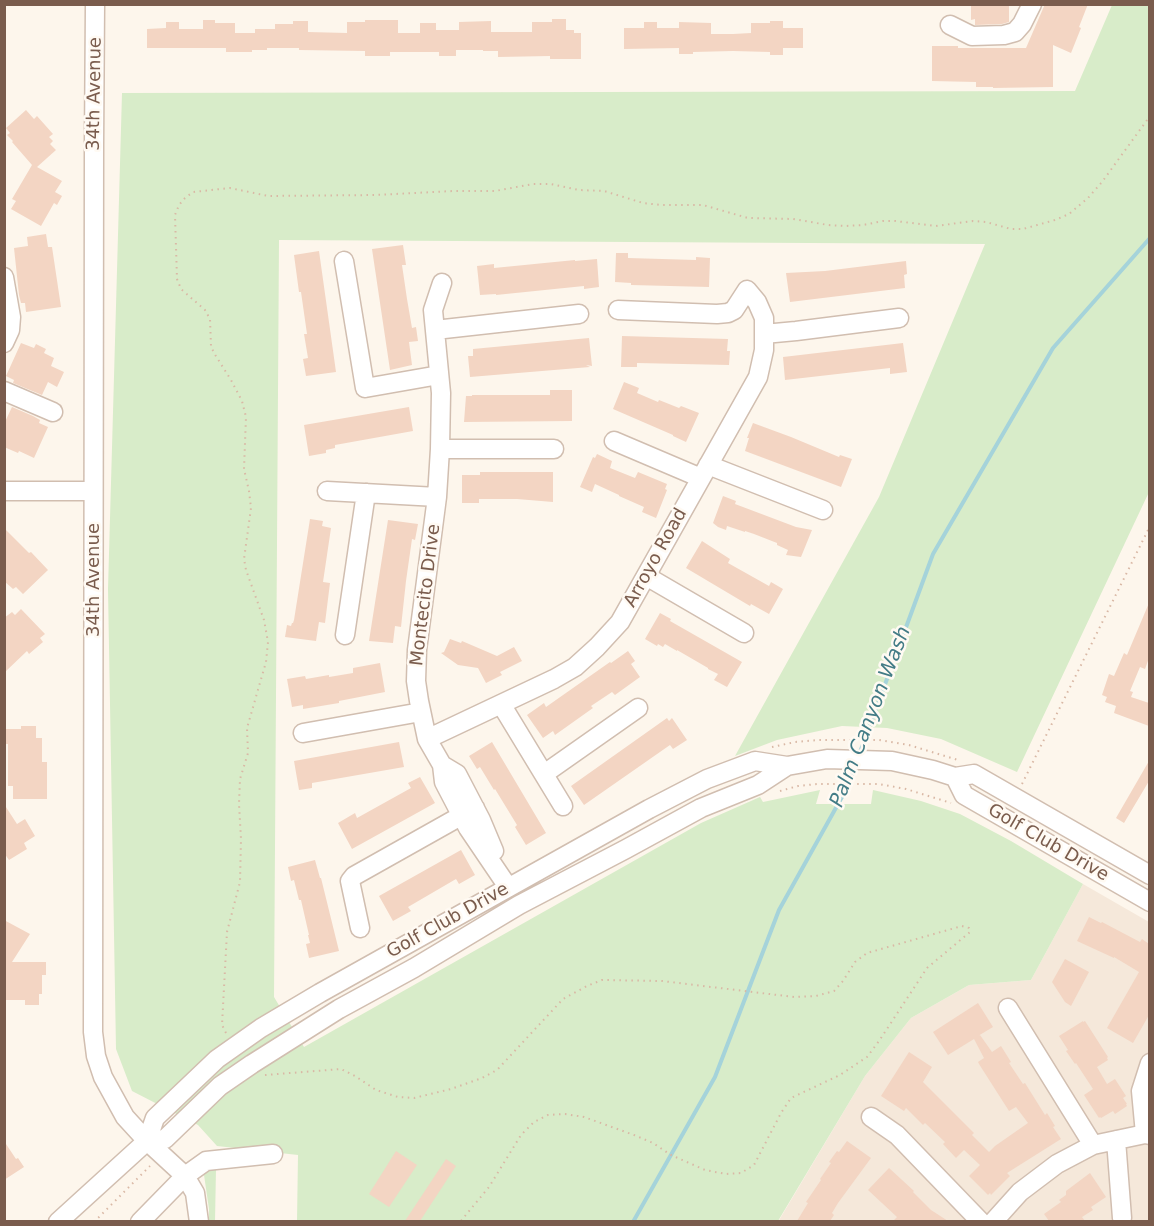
<!DOCTYPE html>
<style>
body{margin:0}
#map{position:relative;width:1154px;height:1226px;overflow:hidden;background:#fdf6ec;font-family:"DejaVu Sans",sans-serif}
canvas{display:block}
.frame{position:absolute;inset:0;border:6px solid #7a5c4d;pointer-events:none}
</style>
<div id="map">
<canvas width="1154" height="1226"></canvas>
<div class="frame"></div>
</div>
<script>
const ctx = document.querySelector('canvas').getContext('2d');
ctx.lineJoin = 'round';
function fill(path, color) { ctx.fillStyle = color; ctx.fill(path, 'evenodd'); }
const toPath = rows => new Path2D(rows.map(r => 'M' + r).join(''));
function strokePath(path, color, width, dash) { ctx.strokeStyle = color; ctx.lineWidth = width; ctx.lineCap = dash ? 'butt' : 'round'; ctx.setLineDash(dash || []); ctx.stroke(path); }
function label(font, color, halo, rows, align = 'center') {
  ctx.font = font + ' "DejaVu Sans",sans-serif'; ctx.lineWidth = 5; ctx.setLineDash([]); ctx.textBaseline = 'middle'; ctx.strokeStyle = halo; ctx.fillStyle = color; for (const [text, x, y, turn = 0] of rows) {
    ctx.save(); ctx.translate(x, y); ctx.rotate((+turn || 0) * Math.PI / 180); ctx.textAlign = isNaN(turn) ? turn : align; if (halo) ctx.strokeText(text, 0, 0); ctx.fillText(text, 0, 0); ctx.restore();
  }
}
const residential = toPath([
 [1083,884,1149,922,1149,1221,778,1222,865,1076,911,1018,969,985,1031,980]
]);
const green = toPath([
 [1112,5,1149,5,1149,492,1017,772,941,739,887,728,842,726,777,740,735,756,879,497,985,244,279,240,274,997,304,1047,701,823,760,797,763,802,820,790,816,804,871,804,873,790,921,801,960,814,1011,841,1083,884,1031,980,969,985,911,1018,865,1076,778,1221,297,1221,298,1155,217,1146,198,1125,132,1091,116,1049,108,589,122,93,1075,91],
 [216,1169,215,1221,209,1221,209,1209,204,1175,206,1172]
]);
const stream = toPath([
 [859,755,933,554,1053,348,1150,238],
 [633,1222,715,1077,779,910,847,788,856,765]
]);
const building = toPath([
 [971,4,1009,4,1009,22,1002,24,975,25,975,19,971,20],
 [1045,4,1088,4,1079,27,1081,28,1071,53,1053,45,1053,87,993,88,993,87,976,87,976,82,932,81,932,46,958,46,958,48,1026,48],
 [552,19,566,19,566,30,574,30,574,33,581,33,581,59,550,59,550,56,498,57,498,51,483,51,483,50,456,50,456,56,439,56,439,52,390,52,390,56,365,56,365,51,299,50,299,48,267,48,267,50,252,50,252,52,226,52,226,48,147,48,147,29,166,28,166,22,179,22,179,29,203,29,203,20,215,20,215,23,235,23,235,33,255,33,255,29,275,29,275,24,293,24,293,21,308,21,308,32,347,33,347,22,365,22,365,20,398,20,398,33,420,33,420,23,436,23,436,30,459,30,459,22,491,21,491,32,532,32,532,22,552,22],
 [770,21,783,21,783,28,803,28,803,48,783,48,783,55,770,55,770,52,733,51,693,52,693,54,679,54,679,48,624,49,624,28,644,28,644,22,657,22,657,28,679,28,679,22,711,23,711,34,733,34,751,33,751,23,770,23],
 [26,110,34,119,37,116,53,134,49,137,53,141,50,144,56,150,37,167,62,181,55,192,62,196,57,205,54,203,41,226,11,209,16,201,12,199,32,165,12,142,13,141,7,135,10,133,6,128],
 [46,234,48,247,52,247,61,307,26,312,25,303,21,303,19,295,14,248,28,246,27,237],
 [403,245,406,265,402,265,407,299,412,328,416,327,418,341,409,342,412,365,390,370,372,249],
 [319,251,336,372,306,376,303,359,308,358,304,334,307,334,301,292,299,292,294,255],
 [616,253,628,253,628,258,696,260,696,257,710,258,709,287,631,285,631,283,615,282],
 [597,259,599,287,584,289,584,286,496,295,496,294,480,295,477,266,494,264,494,268,575,260,575,261],
 [906,261,907,274,904,275,905,288,790,302,786,273,825,271],
 [622,336,728,339,727,351,730,351,729,365,637,363,637,367,621,367],
 [589,338,592,366,586,365,590,367,470,377,468,356,473,356,473,349],
 [21,343,34,348,36,344,46,349,44,353,54,358,51,366,64,372,57,387,48,382,42,395,13,383,14,380,6,376],
 [903,343,907,372,890,374,890,368,785,380,783,357],
 [624,382,639,388,637,393,658,402,659,400,679,408,681,406,699,413,686,442,673,436,673,435,613,409],
 [550,390,572,390,572,421,464,422,466,396,472,396,472,395,550,395],
 [12,407,33,416,40,420,39,423,48,427,34,458,19,451,18,453,4,447,4,424],
 [409,407,413,431,335,445,335,448,326,450,326,453,309,456,304,425],
 [753,423,791,437,839,457,840,455,852,459,841,487,745,451,749,438,747,438],
 [597,454,612,461,610,468,635,478,638,472,667,484,665,489,667,490,656,518,642,512,644,507,619,496,619,495,595,484,592,492,580,487,593,457,595,458],
 [480,472,553,472,553,502,517,499,479,499,479,503,462,503,462,475,480,475],
 [723,496,736,501,735,504,796,527,812,530,801,557,786,555,788,550,777,545,777,543,754,534,745,531,745,532,727,526,726,530,718,527,713,523],
 [310,519,323,521,322,526,331,528,323,582,330,583,325,623,319,622,316,641,285,637,287,625,291,626,292,623,293,623,294,620],
 [388,520,418,524,415,540,412,539,406,581,401,627,395,626,393,643,369,641],
 [4,528,29,553,31,552,48,570,23,594,16,587,13,589,4,581],
 [702,541,730,559,728,563,769,586,771,582,783,589,769,614,751,604,750,606,686,568],
 [1149,603,1149,658,1145,669,1140,667,1130,691,1133,692,1131,697,1149,703,1149,726,1114,713,1116,706,1105,702,1107,697,1102,695,1109,674,1114,676,1124,653,1127,655],
 [21,609,45,634,40,638,43,642,29,654,27,651,4,673,4,618,12,612,15,615],
 [660,613,671,619,670,621,742,662,727,687,714,680,718,674,708,669,708,668,677,650,677,651,665,644,663,647,658,644,657,646,645,639],
 [450,639,461,643,462,641,497,656,514,647,522,661,500,672,502,675,486,683,478,668,458,665,441,653,444,652],
 [628,651,635,661,631,664,640,677,615,695,612,692,591,706,593,708,555,735,553,731,543,738,527,715,544,703,546,707,610,662,611,663],
 [380,663,385,692,339,701,339,703,303,709,303,705,292,707,287,679,305,676,306,679,329,675,329,677,353,673,353,668],
 [667,718,669,721,672,718,687,740,673,749,670,745,584,805,571,786],
 [21,726,36,726,36,738,42,738,42,762,47,762,47,799,13,799,13,786,8,786,8,744,4,744,4,729,21,729],
 [399,742,404,767,312,783,312,788,299,790,294,761],
 [492,742,546,833,526,845,515,827,517,825,495,789,494,790,480,767,477,769,469,756],
 [1149,761,1149,781,1124,823,1116,818],
 [420,777,435,803,352,849,338,823,355,813,357,818,411,788,408,783],
 [4,804,17,824,25,819,35,836,24,843,27,849,9,860,4,853],
 [461,850,475,875,459,884,456,879,408,907,411,911,393,921,379,896],
 [315,860,320,878,321,878,339,951,309,958,306,944,310,943,308,935,309,935,301,900,299,900,294,880,291,881,288,867],
 [1089,917,1101,923,1102,922,1140,942,1142,939,1149,944,1149,1015,1133,1043,1107,1028,1139,972,1114,957,1114,958,1077,941],
 [4,920,30,934,12,962,46,962,46,975,42,975,42,994,39,994,39,1005,25,1005,25,1000,4,1000],
 [1065,959,1089,972,1071,1006,1065,1002,1052,982],
 [978,1003,993,1027,978,1036,980,1035,992,1052,1001,1046,1011,1062,1009,1063,1023,1084,1025,1083,1045,1115,1047,1113,1055,1126,1053,1127,1061,1139,1007,1173,1010,1176,991,1195,990,1193,988,1195,969,1176,980,1165,964,1150,956,1158,943,1144,945,1142,925,1123,923,1125,906,1108,904,1111,881,1096,909,1052,932,1067,923,1082,974,1133,972,1135,989,1152,995,1146,1028,1123,1016,1107,1009,1111,979,1064,978,1062,984,1058,974,1039,948,1055,933,1032],
 [1083,1021,1083,1022,1085,1021,1108,1057,1107,1058,1108,1060,1097,1067,1107,1084,1115,1079,1126,1096,1123,1098,1127,1104,1126,1104,1127,1106,1115,1114,1113,1111,1101,1118,1100,1117,1099,1118,1084,1095,1093,1089,1076,1063,1075,1064,1066,1051,1068,1050,1059,1036],
 [4,1141,16,1159,18,1158,24,1167,4,1180],
 [847,1141,871,1158,838,1203,832,1213,834,1215,830,1221,797,1221,808,1203,806,1202,821,1180,820,1179,831,1163,829,1162,837,1151,839,1152],
 [396,1151,417,1165,389,1207,369,1194],
 [446,1159,456,1166,420,1221,405,1221],
 [889,1168,914,1191,913,1192,931,1210,948,1221,893,1221,897,1217,868,1190],
 [1090,1173,1106,1197,1091,1207,1093,1210,1082,1217,1085,1221,1049,1221,1044,1214,1061,1202,1059,1200,1066,1195,1066,1191]
]);
const path = toPath([
 [772,747,795,742,819,740,879,740,909,745,958,760],
 [1022,784,1150,526],
 [780,791,798,786,817,784,879,784,906,789,951,803],
 [226,1033,222,1025,227,932,240,882,241,839,239,804,240,779,248,753,247,728,266,662,268,642,264,620,246,570,244,559,251,508,249,491,244,469,246,417,242,401,231,380,214,353,211,346,210,319,205,310,181,289,177,279,175,215,179,205,185,198,193,192,230,188,268,196,376,195,453,191,495,191,533,184,551,184,579,190,604,191,643,203,661,205,703,205,748,218,793,219,828,225,845,226,863,225,883,221,895,221,936,226,973,221,986,222,1011,229,1023,229,1055,220,1069,214,1088,198,1102,182,1150,116],
 [265,1075,341,1069,355,1076,376,1090,398,1097,414,1098,451,1089,482,1078,497,1070,563,999,587,986,602,980,662,981,794,997,816,996,834,991,843,981,855,962,867,953,962,926,969,928,970,932,927,968,879,1041,867,1057,840,1075,791,1098,781,1113,754,1165,741,1173,726,1174,705,1170,671,1155,653,1143,634,1135,584,1117,565,1114,548,1115,534,1122,521,1135,489,1187,460,1222],
 [94,1222,150,1166]
]);
const minor = toPath([
 [95,4,94,145,93,1032,96,1056,103,1077,125,1117,147,1141,185,1176,195,1193,199,1222],
 [950,25,972,36,1004,35,1015,32,1022,24,1032,4],
 [344,261,365,388,439,375],
 [4,277,11,317,10,330,4,343],
 [442,283,433,310,441,393,440,449,437,497,417,650,416,681,419,701,427,739,442,765,444,782,468,828,508,887],
 [435,330,579,314],
 [764,334,796,331,899,318],
 [4,391,53,412],
 [614,441,701,478],
 [440,449,554,449],
 [708,465,823,510],
 [4,491,93,491],
 [327,491,437,497],
 [646,576,744,633],
 [345,635,366,493],
 [501,704,563,806],
 [303,733,421,712],
 [427,739,554,679,575,667,597,647,620,622,758,377,764,350,764,318,757,302,747,290,734,310,728,313,717,314,618,310],
 [442,765,457,774,481,820,494,851],
 [544,774,638,708],
 [955,777,964,795,1150,902],
 [360,928,350,881,354,876,475,808],
 [1008,1008,1093,1145],
 [871,1117,897,1135,981,1222],
 [1145,1134,1141,1091,1150,1063],
 [1116,1140,1122,1218],
 [147,1141,165,1139,220,1086,252,1064,339,1009,414,968,519,905,626,849,701,808,758,785,787,766],
 [58,1222,147,1141,155,1118,217,1059,261,1028,320,993,649,809,707,779,755,761,787,766,827,759,892,761,933,770,955,777,974,774,1150,875],
 [140,1222,185,1176,206,1161,273,1154],
 [993,1222,1020,1192,1057,1164,1093,1145,1145,1134,1150,1135]
]);
const streetNames = [
 ["34th Avenue",95,94,-89],
 ["Arroyo Road",656,558,-61],
 ["34th Avenue",94,580,-90],
 ["Montecito Drive",426,595,-83],
 ["Golf Club Drive",1048,843,30],
 ["Golf Club Drive",448,921,-29]
];
const waterNames = [
 ["Palm Canyon Wash",871,717,-69]
];
fill(residential, '#f5e8da');
fill(green, '#d8ecc9');
strokePath(stream, '#a5d3da', 4);
fill(building, '#f3d5c3');
strokePath(minor, '#d1beb0', 21);
strokePath(path, '#d9b8a5', 2, [1.5, 4.5]);
strokePath(minor, '#fff', 18);
label('18px', '#7a5c4d', '#fffaf3', streetNames);
label('italic 20px', '#437c86', '#fffaf3', waterNames);
</script>
